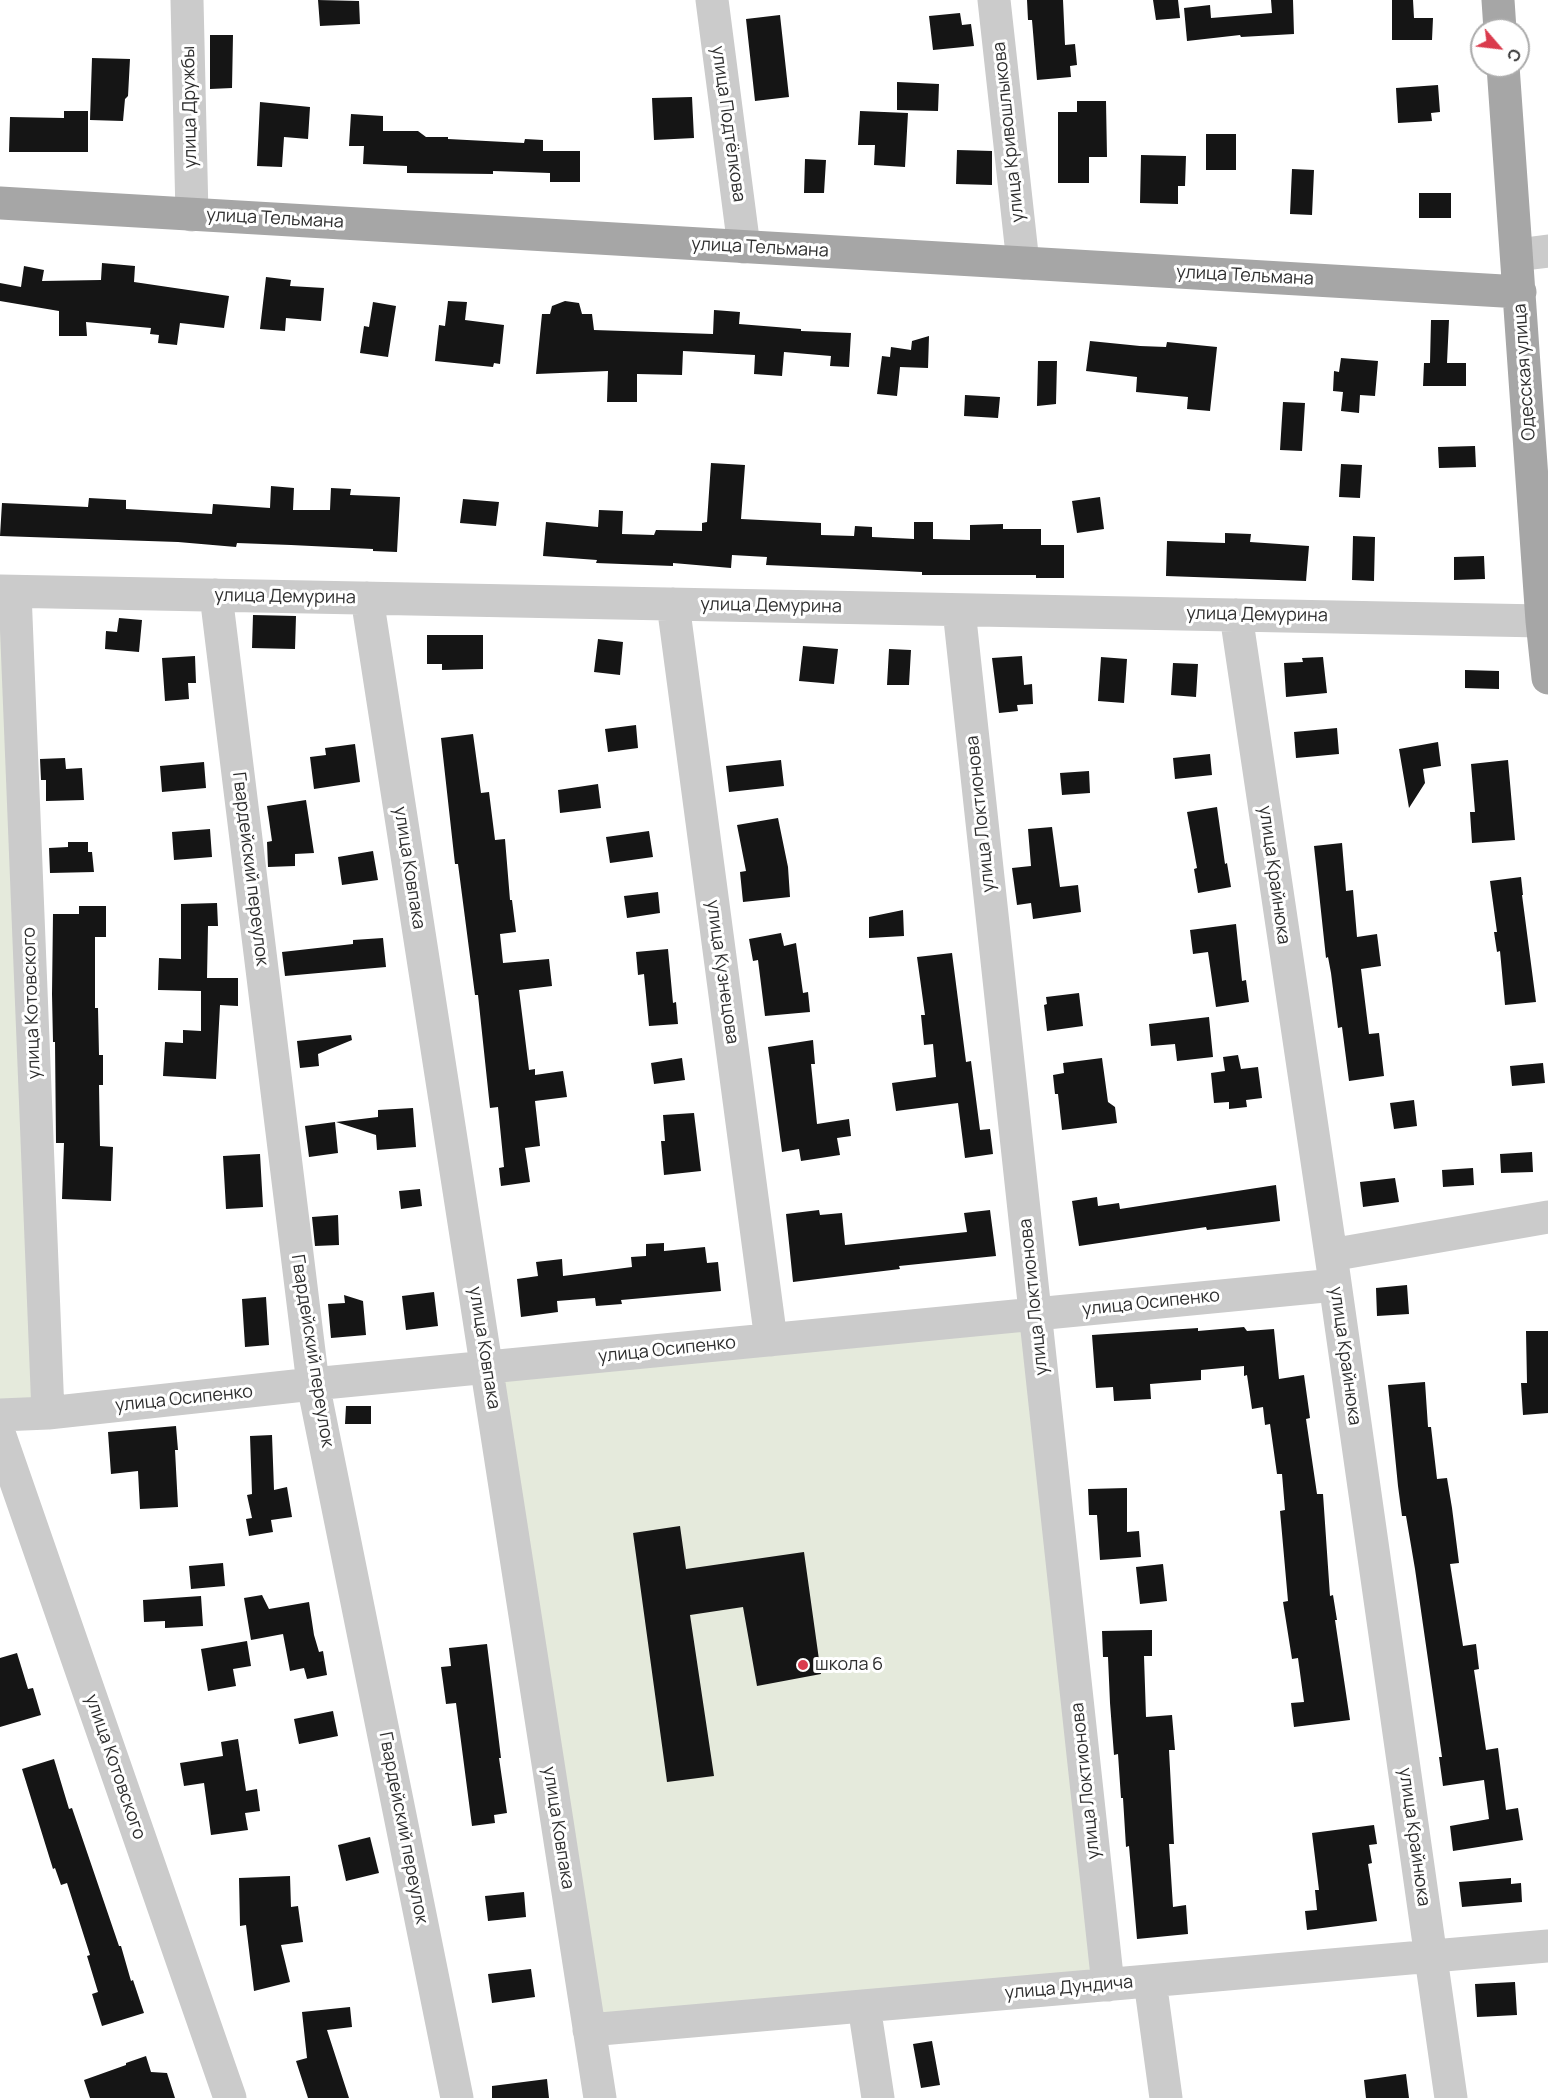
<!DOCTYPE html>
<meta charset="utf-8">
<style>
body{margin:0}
#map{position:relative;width:1548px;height:2098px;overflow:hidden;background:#fff;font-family:Manrope,sans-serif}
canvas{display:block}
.north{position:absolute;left:1470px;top:18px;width:60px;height:60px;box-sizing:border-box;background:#fff;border:2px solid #ababab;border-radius:50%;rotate:118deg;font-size:16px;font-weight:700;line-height:24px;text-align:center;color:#2e2e2e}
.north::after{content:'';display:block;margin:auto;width:21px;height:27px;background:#da3b4d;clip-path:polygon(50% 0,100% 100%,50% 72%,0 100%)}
</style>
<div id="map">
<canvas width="1548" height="2098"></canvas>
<div class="north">С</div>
</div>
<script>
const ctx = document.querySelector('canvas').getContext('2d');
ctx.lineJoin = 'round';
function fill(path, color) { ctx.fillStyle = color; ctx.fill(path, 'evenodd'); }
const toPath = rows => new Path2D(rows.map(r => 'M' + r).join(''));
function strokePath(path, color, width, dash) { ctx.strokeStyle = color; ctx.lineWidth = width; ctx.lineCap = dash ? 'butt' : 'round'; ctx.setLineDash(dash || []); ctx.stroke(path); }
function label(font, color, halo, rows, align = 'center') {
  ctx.font = font + ' Manrope,sans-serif'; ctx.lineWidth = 6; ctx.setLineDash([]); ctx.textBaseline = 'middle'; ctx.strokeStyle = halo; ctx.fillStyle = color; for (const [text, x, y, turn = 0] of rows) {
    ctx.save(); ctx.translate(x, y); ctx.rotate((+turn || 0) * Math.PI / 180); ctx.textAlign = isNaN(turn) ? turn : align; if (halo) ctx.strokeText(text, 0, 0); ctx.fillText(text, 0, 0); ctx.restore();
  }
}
const green = toPath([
 [0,591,48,1413,0,1415],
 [1035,1315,1108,1985,589,2030,487,1368]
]);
const building = toPath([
 [318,0,359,1,360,24,320,26],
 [1027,0,1063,0,1065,45,1075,44,1077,65,1070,66,1071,77,1037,80,1032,20,1028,20],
 [1153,0,1178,0,1180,18,1156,20],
 [1271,0,1293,0,1294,34,1241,37,1240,35,1187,41,1184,8,1210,5,1211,18,1272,13],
 [1392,0,1413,0,1414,18,1433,18,1432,40,1392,40],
 [960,13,962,25,971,24,974,46,933,50,929,16],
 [780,15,789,97,755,101,746,19],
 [210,35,233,35,232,88,210,89],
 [92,58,130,59,128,96,125,99,123,121,90,120],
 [897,82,939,84,938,111,897,110],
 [1438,85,1440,112,1431,113,1432,121,1398,123,1396,88],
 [692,97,694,138,654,140,652,98],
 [1077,101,1106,101,1107,157,1089,157,1089,183,1058,183,1058,112,1077,112],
 [260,102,310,107,308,139,284,137,282,167,257,166],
 [64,111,88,111,88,152,9,152,10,117,64,118],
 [860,111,908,113,905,167,874,165,875,145,858,145],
 [351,114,383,116,383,131,418,131,426,137,448,137,448,139,524,143,525,139,543,140,543,151,580,151,580,182,550,182,550,173,493,171,493,174,407,173,407,166,363,164,364,146,349,146],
 [1206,134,1236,134,1236,170,1206,170],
 [957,150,992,151,992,185,956,184],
 [1141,155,1186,156,1185,186,1178,186,1178,204,1140,203],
 [805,159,826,160,824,193,804,193],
 [1292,169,1314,170,1312,215,1290,214],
 [1419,193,1451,193,1451,218,1419,218],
 [102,263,135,266,134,282,229,296,224,328,180,323,177,345,158,343,159,335,150,334,151,328,86,322,87,336,59,336,59,311,0,301,0,283,21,287,24,266,44,270,42,281,101,280],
 [266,277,291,280,290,286,324,288,321,321,286,318,285,331,260,329],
 [448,301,467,302,465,320,504,325,500,364,494,363,493,367,435,361,439,325,445,326],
 [565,301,579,303,582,314,592,314,594,330,713,334,714,310,740,312,739,324,801,329,801,331,851,333,849,367,830,366,831,356,784,352,782,376,754,374,755,355,683,351,682,375,637,374,637,402,607,402,608,371,536,374,542,314,550,314,552,306],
 [373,302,396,306,388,357,360,353,364,326,369,327],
 [1431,320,1449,320,1447,363,1466,363,1466,386,1423,386,1424,363,1430,363],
 [929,336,928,368,900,367,897,396,877,394,882,356,890,357,891,347,911,350,912,341],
 [1090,341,1140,346,1166,347,1167,342,1217,347,1210,411,1187,409,1188,397,1136,392,1137,377,1086,371],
 [1341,358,1378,361,1375,396,1360,395,1359,413,1341,411,1343,392,1333,391,1334,371,1339,372],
 [1038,361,1057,361,1056,404,1037,406],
 [965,395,1000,397,998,418,964,416],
 [1283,402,1305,403,1302,451,1280,450],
 [1475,446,1476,467,1439,468,1438,447],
 [711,463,745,465,741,519,821,523,821,535,854,536,855,526,872,527,872,537,914,539,914,522,933,522,933,539,970,540,970,525,1003,524,1003,529,1041,529,1041,545,1064,545,1064,578,1036,578,1036,575,922,575,922,572,766,565,767,557,732,555,731,568,673,563,673,566,596,563,597,560,543,556,546,522,598,527,599,510,623,511,622,534,654,535,656,530,702,531,702,523,707,522],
 [1341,464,1362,465,1360,498,1339,497],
 [271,486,294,488,293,510,330,510,331,488,351,489,350,495,400,497,397,552,373,551,373,549,291,545,237,543,236,547,178,542,0,536,2,503,88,507,89,498,126,500,126,509,212,514,213,504,270,508],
 [1100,497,1104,529,1077,533,1072,501],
 [463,499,499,502,496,526,460,523],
 [1225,533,1251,534,1250,542,1309,546,1306,581,1166,576,1167,541,1225,543],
 [1353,536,1375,537,1374,581,1352,580],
 [1484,556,1485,579,1454,580,1454,557],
 [253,615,296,616,295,649,252,648],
 [119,618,142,620,139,652,105,649,106,631,117,632],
 [427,635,483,635,483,669,442,670,442,664,427,664],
 [598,639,623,642,620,675,594,672],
 [803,646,838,649,834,684,799,681],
 [889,649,911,650,909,685,887,685],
 [195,656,196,683,188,683,189,699,165,701,162,658],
 [1022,656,1024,685,1032,684,1033,704,1017,705,1018,711,999,713,992,658],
 [1101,657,1127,659,1124,703,1098,701],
 [1323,657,1327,693,1286,697,1284,663,1303,662,1302,658],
 [1173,663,1198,664,1196,697,1171,695],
 [1465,670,1499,671,1499,689,1465,688],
 [636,725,638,748,608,752,605,729],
 [1337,728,1339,754,1296,758,1294,732],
 [473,734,481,793,489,792,495,840,505,839,510,900,512,900,516,932,500,934,503,963,549,959,552,986,519,990,529,1070,535,1069,535,1075,563,1071,567,1097,535,1101,540,1146,525,1148,530,1182,501,1186,499,1168,504,1167,498,1107,490,1108,478,995,475,995,458,864,455,864,441,738],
 [1438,742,1441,766,1423,769,1425,783,1409,808,1399,749],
 [355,744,360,782,314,789,310,757,326,755,325,748],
 [1210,754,1212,775,1175,779,1173,758],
 [65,758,66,769,82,768,84,800,46,801,46,780,41,780,40,759],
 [781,760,784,786,729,792,726,766],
 [1508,760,1515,840,1472,843,1470,812,1475,812,1471,764],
 [204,762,206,788,162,792,160,766],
 [1089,771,1090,793,1062,795,1060,773],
 [598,784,601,808,560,813,558,790],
 [306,800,314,853,295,854,295,866,268,867,267,842,272,841,267,806],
 [1217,807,1225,864,1227,863,1231,887,1198,893,1194,869,1197,868,1187,812],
 [778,818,788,867,790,897,743,902,740,872,746,871,737,825],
 [1052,827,1060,887,1078,885,1081,912,1033,919,1031,903,1017,905,1012,868,1031,866,1028,829],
 [210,829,212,857,174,860,172,832],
 [649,831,653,857,610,863,606,837],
 [68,842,88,842,88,852,92,852,94,872,50,873,49,848,68,847],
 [1342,843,1346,891,1353,890,1357,937,1377,934,1381,966,1361,969,1369,1034,1379,1033,1384,1076,1349,1081,1342,1027,1338,1028,1331,973,1328,957,1326,958,1314,846],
 [373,851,378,880,342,885,338,857],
 [1521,877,1523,895,1522,895,1536,1002,1505,1005,1500,951,1497,952,1494,932,1497,932,1490,881],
 [658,892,660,913,627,918,624,896],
 [217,903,218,926,208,926,207,978,238,978,238,1006,220,1005,216,1079,163,1076,165,1042,183,1043,183,1030,201,1031,201,991,158,990,159,958,181,959,181,904],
 [79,906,106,906,106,937,95,937,95,1008,98,1008,99,1055,103,1055,103,1085,99,1085,100,1146,113,1147,111,1201,62,1199,64,1143,56,1143,55,1042,53,1042,52,994,53,914,79,914],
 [903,910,904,936,869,938,869,917],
 [1236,924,1242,981,1246,980,1249,1002,1216,1007,1208,952,1193,954,1190,930],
 [781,933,784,946,796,943,803,993,808,992,810,1012,765,1016,758,960,753,961,749,939],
 [383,938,386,967,285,976,282,952,353,944,353,940],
 [668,949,673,1003,676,1002,678,1024,649,1026,644,974,638,975,636,952],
 [952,953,966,1062,971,1061,980,1130,990,1129,993,1154,965,1158,958,1103,896,1111,892,1083,936,1077,933,1044,924,1045,921,1015,925,1015,917,957],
 [1079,993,1083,1026,1047,1031,1044,1005,1047,1004,1046,997],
 [1209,1017,1213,1057,1177,1061,1175,1044,1151,1046,1149,1024],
 [351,1035,352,1040,318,1054,319,1066,300,1068,297,1041],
 [813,1040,815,1064,811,1064,817,1124,849,1119,851,1136,837,1138,840,1155,801,1161,799,1149,782,1152,768,1047],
 [1238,1055,1241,1069,1258,1067,1262,1098,1246,1100,1247,1107,1229,1109,1229,1102,1214,1103,1211,1073,1225,1071,1223,1057],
 [682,1058,685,1080,654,1084,651,1063],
 [1102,1058,1108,1102,1115,1107,1117,1123,1062,1130,1058,1094,1055,1094,1053,1075,1064,1073,1063,1063],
 [1543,1063,1545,1083,1512,1086,1510,1066],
 [1414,1100,1417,1126,1394,1129,1390,1103],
 [413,1108,416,1147,377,1150,376,1135,336,1122,378,1117,378,1110],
 [694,1113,701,1171,664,1175,661,1141,665,1141,663,1115],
 [335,1122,338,1153,309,1157,305,1126],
 [1532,1152,1533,1172,1501,1173,1500,1154],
 [260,1154,263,1207,226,1209,223,1156],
 [1473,1168,1474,1185,1443,1187,1442,1170],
 [1395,1178,1399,1202,1363,1207,1360,1182],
 [1276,1185,1280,1221,1207,1230,1206,1227,1079,1246,1072,1201,1097,1197,1098,1206,1119,1203,1120,1209],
 [420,1189,422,1206,401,1209,399,1191],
 [819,1210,820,1215,842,1213,845,1245,967,1232,964,1213,990,1210,996,1256,899,1266,900,1269,793,1282,786,1214],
 [338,1215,339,1245,315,1246,312,1217],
 [664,1243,664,1251,705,1247,707,1263,718,1262,721,1291,621,1300,622,1304,596,1306,595,1298,557,1301,558,1312,521,1317,517,1279,538,1276,536,1262,562,1259,563,1276,632,1267,631,1257,646,1256,646,1244],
 [1407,1285,1409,1314,1377,1316,1376,1288],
 [434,1292,438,1326,406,1330,402,1296],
 [344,1295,363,1301,366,1335,331,1338,328,1304,345,1303],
 [266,1297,269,1345,245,1347,242,1299],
 [1244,1327,1247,1331,1274,1329,1279,1379,1304,1375,1310,1418,1306,1419,1317,1494,1323,1494,1330,1596,1333,1595,1337,1620,1335,1620,1350,1720,1294,1727,1291,1703,1304,1702,1298,1658,1292,1659,1283,1602,1288,1601,1280,1511,1285,1510,1282,1474,1277,1474,1270,1424,1265,1425,1263,1407,1252,1409,1247,1375,1244,1376,1244,1366,1201,1370,1201,1380,1150,1384,1151,1399,1114,1401,1113,1387,1096,1388,1092,1335,1198,1328,1198,1331],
 [1526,1331,1548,1331,1548,1413,1523,1415,1521,1383,1527,1383],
 [1425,1382,1428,1427,1431,1427,1437,1479,1447,1478,1452,1508,1459,1563,1450,1564,1463,1646,1476,1644,1479,1669,1474,1670,1486,1750,1498,1748,1506,1810,1518,1808,1523,1840,1453,1851,1450,1826,1489,1819,1484,1780,1443,1786,1439,1757,1442,1757,1415,1569,1406,1516,1402,1516,1398,1486,1388,1385],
 [346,1406,371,1406,371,1424,345,1424],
 [176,1426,178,1450,175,1450,178,1507,140,1509,138,1471,111,1474,108,1432],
 [272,1435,274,1490,287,1487,292,1517,271,1520,273,1532,249,1536,246,1519,252,1518,247,1495,252,1494,250,1436],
 [1127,1488,1127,1532,1139,1531,1141,1557,1100,1560,1097,1515,1089,1515,1088,1489],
 [680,1526,686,1569,804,1552,821,1674,757,1686,743,1607,690,1615,714,1776,667,1782,633,1533],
 [223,1563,225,1586,191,1589,189,1566],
 [1163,1564,1167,1601,1140,1604,1136,1567],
 [262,1595,269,1609,309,1602,314,1635,319,1652,323,1651,327,1675,307,1679,304,1668,290,1671,283,1634,251,1640,244,1598],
 [201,1596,203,1626,165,1628,165,1621,144,1622,143,1600],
 [1152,1630,1152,1656,1144,1656,1146,1717,1172,1715,1175,1750,1169,1750,1174,1844,1169,1844,1173,1907,1186,1905,1188,1934,1137,1939,1129,1846,1126,1847,1123,1798,1121,1798,1118,1754,1114,1755,1110,1703,1108,1657,1103,1657,1102,1631],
 [247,1641,251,1666,233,1669,236,1686,208,1691,201,1649],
 [487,1644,501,1758,499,1758,507,1813,494,1815,495,1823,472,1826,456,1703,446,1704,441,1667,451,1666,449,1648],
 [17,1653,28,1689,33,1688,41,1715,0,1727,0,1658],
 [333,1711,338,1736,299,1744,294,1719],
 [238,1739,246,1791,257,1789,260,1811,245,1813,248,1830,211,1835,204,1783,184,1786,180,1763,223,1756,221,1742],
 [54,1759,69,1809,72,1808,119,1946,121,1946,131,1981,133,1980,144,2013,102,2026,92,1994,98,1992,87,1956,90,1955,67,1883,61,1885,55,1868,53,1869,22,1769],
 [1374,1825,1377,1844,1369,1845,1372,1863,1368,1864,1377,1921,1307,1930,1305,1911,1317,1910,1315,1890,1319,1890,1312,1833],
 [370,1837,379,1873,346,1881,338,1845],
 [290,1876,291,1907,298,1906,303,1942,281,1945,290,1982,254,1991,246,1925,240,1926,239,1878],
 [1511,1878,1511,1884,1521,1883,1522,1902,1462,1907,1459,1882],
 [524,1892,526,1917,488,1921,485,1896],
 [531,1969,535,1997,492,2003,488,1974],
 [1515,1982,1517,2015,1477,2017,1475,1984],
 [350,2007,352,2027,327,2030,349,2098,308,2098,296,2061,307,2058,302,2012],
 [932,2041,940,2085,921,2088,913,2044],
 [146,2056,151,2072,167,2073,175,2098,90,2098,84,2080,126,2065,126,2063],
 [1406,2074,1409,2098,1366,2098,1364,2080],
 [547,2079,549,2098,492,2098,492,2086]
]);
const minor = toPath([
 [187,0,192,215],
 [712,0,744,247],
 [994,0,1023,263],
 [1517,255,1548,251],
 [0,591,1542,621],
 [15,592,48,1413],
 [216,595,313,1384,457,2098],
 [367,598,600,2098],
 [673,604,771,1340],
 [959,610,1108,1985],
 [1236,615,1331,1255,1451,2098],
 [1331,1255,1548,1217],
 [0,1415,48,1413,313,1384,1335,1285],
 [0,1436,230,2098],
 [1150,1981,1166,2098],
 [864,2006,878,2098],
 [589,2030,1548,1946]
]);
const major = toPath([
 [1498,0,1500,30],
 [1503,66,1542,621,1548,678],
 [0,203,1520,292]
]);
const markers = [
 [803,1665,6,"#da3b4d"]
];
const streetNames = [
 ["улица Дружбы",190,107,-91],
 ["улица Подтёлкова",728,124,82],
 ["улица Кривошлыкова",1009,132,-96],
 ["улица Тельмана",275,219,3],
 ["улица Тельмана",760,248,3],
 ["улица Тельмана",1245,276,3],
 ["Одесская улица",1525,372,-94],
 ["улица Демурина",285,597,1],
 ["улица Демурина",771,606,1],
 ["улица Демурина",1257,615,1],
 ["улица Локтионова",981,814,-96],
 ["улица Ковпака",409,868,81],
 ["Гвардейский переулок",250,869,83],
 ["улица Крайнюка",1274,875,82],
 ["улица Кузнецова",722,972,82],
 ["улица Котовского",32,1003,-92],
 ["улица Локтионова",1034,1297,-96],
 ["улица Осипенко",1151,1303,-6],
 ["улица Ковпака",484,1348,81],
 ["улица Осипенко",667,1350,-6],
 ["Гвардейский переулок",312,1351,81],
 ["улица Крайнюка",1345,1356,82],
 ["улица Осипенко",184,1399,-6],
 ["улица Котовского",115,1767,71],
 ["улица Локтионова",1086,1781,-96],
 ["Гвардейский переулок",403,1828,79],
 ["улица Ковпака",558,1828,81],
 ["улица Крайнюка",1414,1837,82],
 ["улица Дундича",1069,1988,-5]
];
const poiNames = [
 ["школа 6",815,1665]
];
fill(green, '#e5eadc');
fill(building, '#151515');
strokePath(minor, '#cbcbcb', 33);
strokePath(major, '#a6a6a6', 33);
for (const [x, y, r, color] of markers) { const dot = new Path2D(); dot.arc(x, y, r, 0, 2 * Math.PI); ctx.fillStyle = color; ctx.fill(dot); strokePath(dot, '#fff', 2); }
label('18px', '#2e2e2e', '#fff', streetNames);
label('18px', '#2e2e2e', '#fff', poiNames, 'left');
</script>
